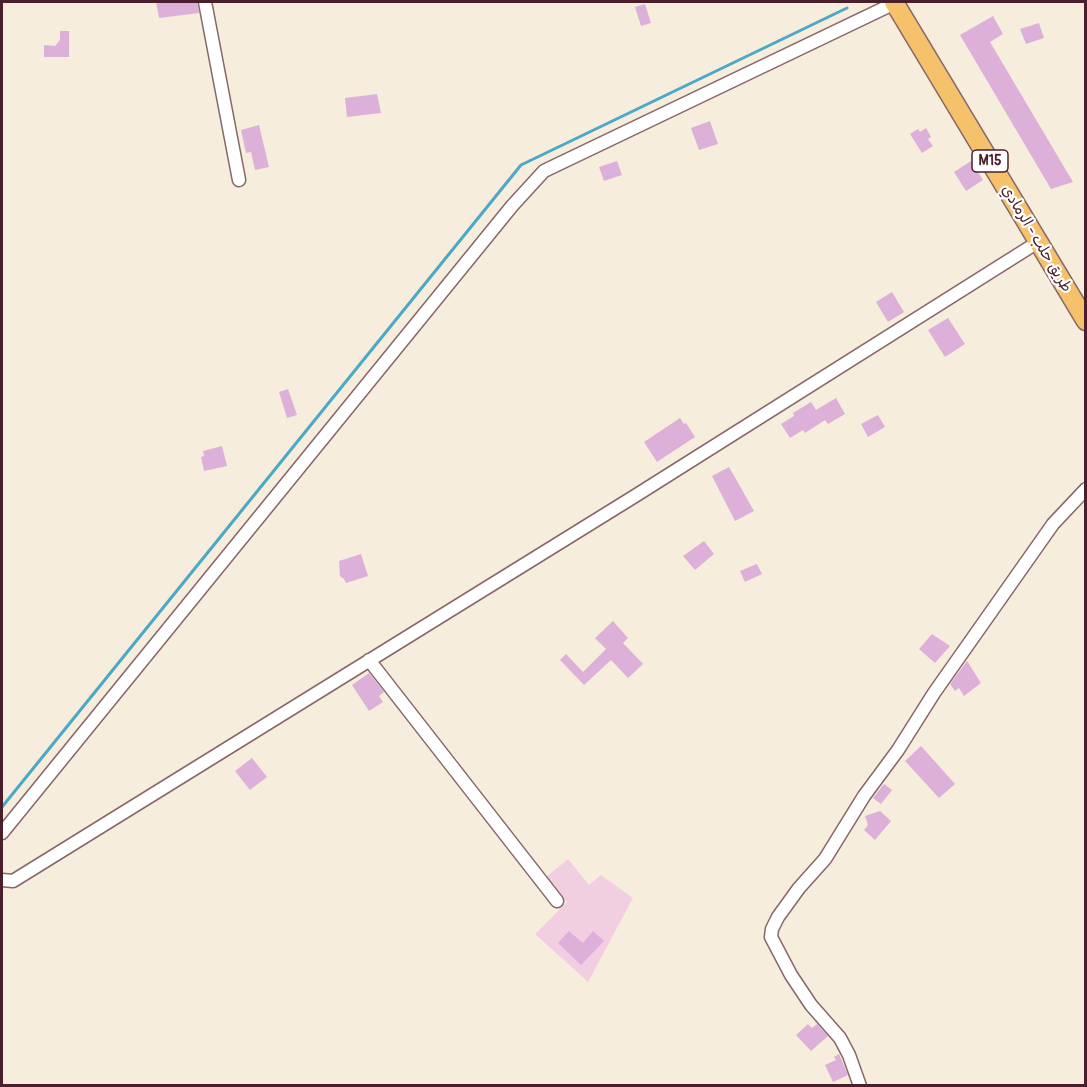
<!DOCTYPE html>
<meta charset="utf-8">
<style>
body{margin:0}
#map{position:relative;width:1087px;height:1087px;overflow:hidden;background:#f7eddc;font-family:Pangolin,sans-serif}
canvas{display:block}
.frame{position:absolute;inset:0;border:3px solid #4a1f2b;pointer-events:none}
</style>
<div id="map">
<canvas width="1087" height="1087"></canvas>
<div class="frame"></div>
</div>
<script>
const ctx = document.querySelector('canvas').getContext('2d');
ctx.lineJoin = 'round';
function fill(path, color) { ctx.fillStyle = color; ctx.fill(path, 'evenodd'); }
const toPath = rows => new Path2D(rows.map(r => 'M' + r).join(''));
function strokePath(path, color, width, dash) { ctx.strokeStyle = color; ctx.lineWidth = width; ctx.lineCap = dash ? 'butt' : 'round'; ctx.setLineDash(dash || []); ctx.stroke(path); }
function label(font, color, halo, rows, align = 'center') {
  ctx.font = font + ' Pangolin,"Playpen Sans Arabic",sans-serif'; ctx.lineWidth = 4.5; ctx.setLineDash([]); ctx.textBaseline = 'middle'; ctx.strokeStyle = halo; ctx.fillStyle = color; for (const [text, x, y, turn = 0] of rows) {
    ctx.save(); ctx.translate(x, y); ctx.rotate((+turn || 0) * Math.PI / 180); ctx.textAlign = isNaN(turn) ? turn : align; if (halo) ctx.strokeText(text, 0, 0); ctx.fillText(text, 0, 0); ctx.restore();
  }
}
const built = toPath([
 [568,859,589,885,601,875,633,898,588,982,535,934,567,902,546,877]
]);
const stream = toPath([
 [2,807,521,165,847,8]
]);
const building = toPath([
 [156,2,197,2,199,13,159,18],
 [645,4,651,23,641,26,635,7],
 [993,16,1003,34,990,42,1073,182,1051,189,960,35],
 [1039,23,1044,38,1026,44,1020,29],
 [60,31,69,31,69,57,44,57,44,45,55,46,60,40],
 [377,94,381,113,347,117,345,98],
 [710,121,718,144,699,150,691,128],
 [259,125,269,167,255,170,251,152,246,153,241,130],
 [926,128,931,137,928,139,933,146,922,153,910,134,918,129,920,132],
 [617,161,622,175,604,181,599,167],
 [971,161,983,180,966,191,954,172],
 [892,292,904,312,888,322,876,302],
 [948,318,965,344,945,357,928,330],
 [288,389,297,415,287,418,279,392],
 [836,398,845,414,828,424,825,420,805,433,803,430,790,438,781,424,794,416,793,413,811,402,816,410],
 [878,415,885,427,868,437,861,424],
 [680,418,684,424,686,423,695,437,657,462,644,442],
 [222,446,227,466,204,471,201,457,204,456,203,451],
 [729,467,754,511,735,521,712,476],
 [704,541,714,554,695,570,683,556],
 [361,554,368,576,346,583,344,579,340,576,339,561],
 [757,564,762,574,745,582,740,571],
 [613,621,628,638,623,643,643,664,628,678,611,660,584,685,560,660,566,654,583,672,606,649,595,638],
 [932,634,950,646,935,663,919,649],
 [967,661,981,683,964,696,959,688,955,691,950,684],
 [369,673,384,692,379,696,383,702,369,711,352,685],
 [921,746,955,784,939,798,905,761],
 [252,758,267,777,250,790,235,771],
 [884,784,892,790,881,804,873,798],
 [880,811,891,821,875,840,864,830,868,825,865,816],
 [569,931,583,943,593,931,604,941,581,965,558,943],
 [808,1024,812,1028,817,1024,828,1036,811,1051,796,1035],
 [839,1054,848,1075,833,1082,825,1065,836,1060,834,1057]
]);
const minor = toPath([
 [205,2,239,180],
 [369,660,557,901],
 [2,833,512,206,544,171,897,2],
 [2,880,13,881,635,496,1038,242],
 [860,1086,849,1055,840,1038,811,1005,791,975,771,937,772,929,778,917,799,888,825,859,864,796,898,750,934,693,1053,524,1086,489]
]);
const highway = toPath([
 [894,2,1086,321]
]);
const shields = [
 [990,161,36]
];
const shieldNames = [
 ["M15",990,161]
];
const streetNames = [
 ["طريق حلب - الرمادي",1036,239,59]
];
fill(built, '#f2cfe0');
strokePath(stream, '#4aa8c9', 3);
fill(building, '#dcb0d9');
strokePath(minor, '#876769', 15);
strokePath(highway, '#876769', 21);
strokePath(minor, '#fff', 12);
strokePath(highway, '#f5c16b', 18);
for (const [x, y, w] of shields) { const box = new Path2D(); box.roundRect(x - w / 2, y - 11, w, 22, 4.5); ctx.fillStyle = '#fff'; ctx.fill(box); strokePath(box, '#4a1f2b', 1.5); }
label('bold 14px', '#4a1f2b', null, shieldNames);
label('15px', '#4a1f2b', '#fff', streetNames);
</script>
